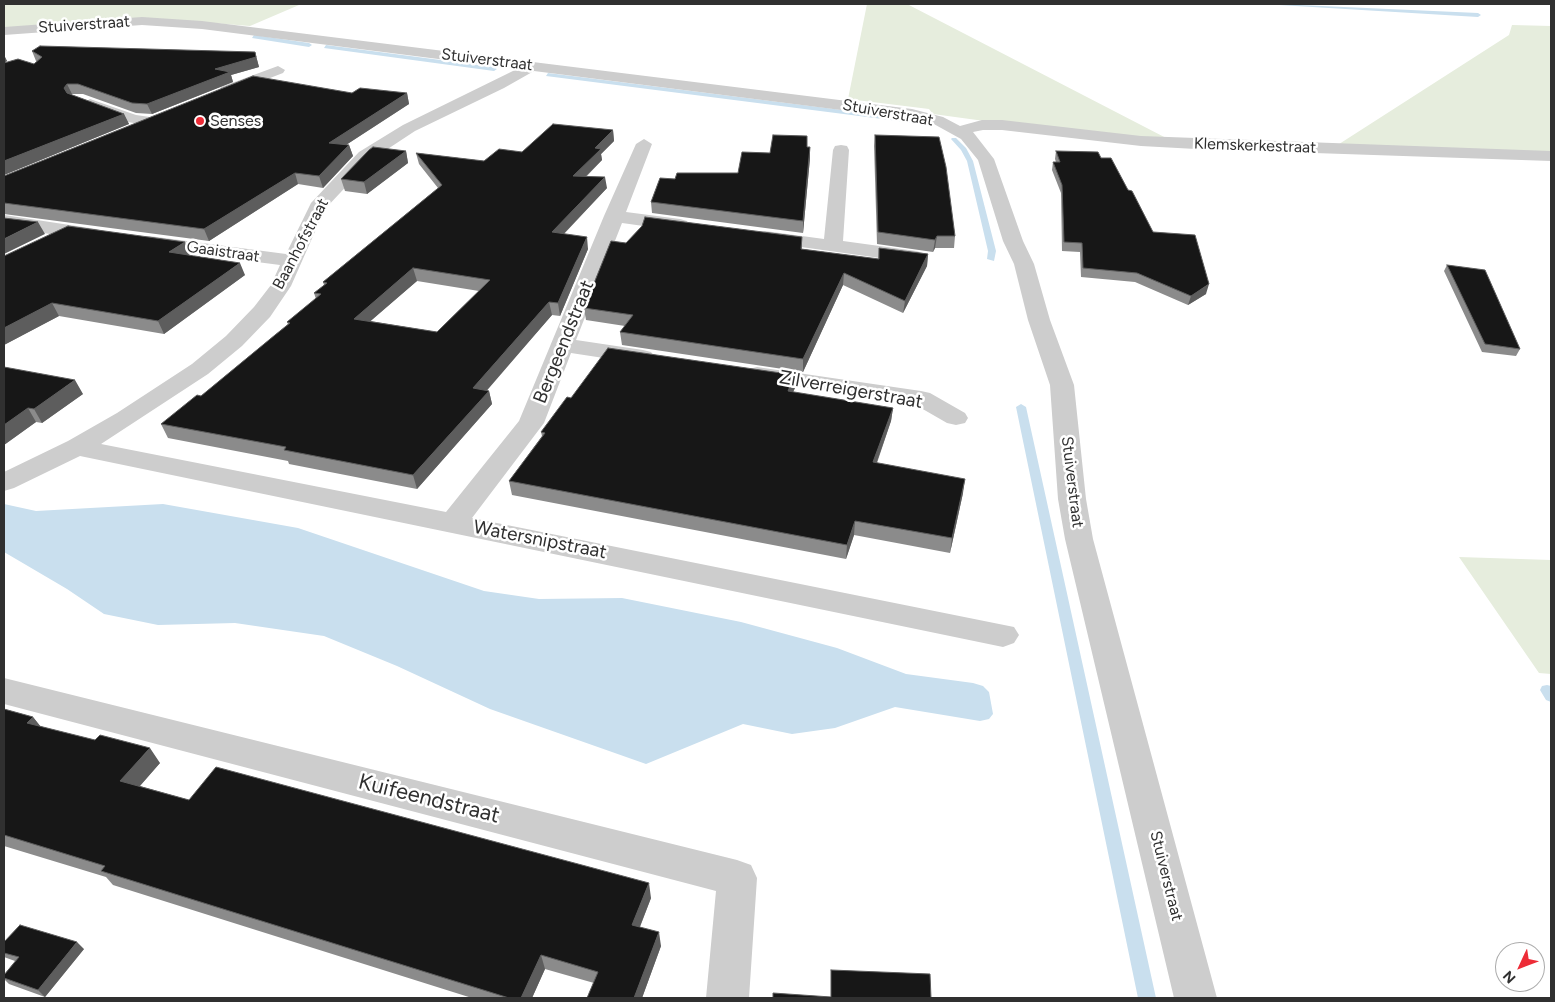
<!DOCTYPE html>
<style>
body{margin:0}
#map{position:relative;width:1555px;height:1002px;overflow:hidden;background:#fff;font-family:Figtree,sans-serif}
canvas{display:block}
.frame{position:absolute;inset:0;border:5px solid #303030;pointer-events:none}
.north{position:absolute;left:1495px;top:942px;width:50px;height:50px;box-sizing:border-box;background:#fff;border:1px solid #acacac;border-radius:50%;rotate:227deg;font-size:14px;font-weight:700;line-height:20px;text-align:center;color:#303030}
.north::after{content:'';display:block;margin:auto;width:18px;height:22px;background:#ed2c37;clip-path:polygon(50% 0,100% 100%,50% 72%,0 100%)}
</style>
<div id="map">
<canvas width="1555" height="1002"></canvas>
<div class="frame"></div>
<div class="north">N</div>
</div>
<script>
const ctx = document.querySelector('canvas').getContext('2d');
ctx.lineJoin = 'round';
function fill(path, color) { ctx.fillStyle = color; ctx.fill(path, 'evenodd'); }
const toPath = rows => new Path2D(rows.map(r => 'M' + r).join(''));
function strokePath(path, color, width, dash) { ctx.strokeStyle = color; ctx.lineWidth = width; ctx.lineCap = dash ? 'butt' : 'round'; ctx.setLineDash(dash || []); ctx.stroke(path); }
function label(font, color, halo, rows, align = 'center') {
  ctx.font = font + ' Figtree,sans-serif'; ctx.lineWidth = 5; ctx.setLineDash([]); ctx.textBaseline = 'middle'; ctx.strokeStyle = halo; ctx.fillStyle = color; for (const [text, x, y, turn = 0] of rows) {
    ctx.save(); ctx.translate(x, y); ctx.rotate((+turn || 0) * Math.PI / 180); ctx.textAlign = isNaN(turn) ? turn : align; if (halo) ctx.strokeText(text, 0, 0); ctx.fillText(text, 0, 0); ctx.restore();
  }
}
const green = toPath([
 [4,4,283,4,299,5,250,26,150,18,4,28],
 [867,4,907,4,1170,140,977,120,933,114,929,109,848,99],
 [1512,25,1551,26,1551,152,1336,146,1509,35],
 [1459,557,1551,560,1551,674,1539,673]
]);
const water = toPath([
 [4,504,36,511,163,504,298,528,484,591,539,599,622,598,741,622,837,648,906,674,973,683,983,686,989,692,993,714,989,719,980,721,895,707,835,728,792,734,743,724,646,764,490,709,397,666,324,636,235,623,158,625,104,614,67,589,4,552]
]);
const stream = toPath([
 [1277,4,1478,13,1481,15,1478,17,1279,5,1277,4],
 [254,35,309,43,312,45,309,47,252,38,254,35],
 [326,45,494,67,497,69,494,71,324,48,326,45],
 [548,73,914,119,917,121,914,123,546,76,548,73],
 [952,138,956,138,966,148,973,161,996,251,994,261,987,259,988,251,967,161,961,150,951,139,952,138],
 [1021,404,1026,407,1156,998,1138,998,1016,407,1021,404],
 [1547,685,1551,686,1551,702,1546,700,1540,690,1542,686,1547,685]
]);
const minor = toPath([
 [142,17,202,21,912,109,943,117,960,126,982,120,1002,120,1141,136,1551,151,1551,161,1196,149,1141,146,1002,130,983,130,973,132,994,159,1023,241,1034,264,1050,320,1074,385,1086,499,1093,539,1217,998,1174,998,1065,539,1058,499,1050,385,1028,320,1014,264,1003,241,978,160,961,139,932,123,912,119,534,71,504,88,415,131,371,160,325,209,291,286,270,317,242,346,208,374,101,444,446,512,519,421,604,216,636,144,644,139,652,144,626,212,680,219,687,221,689,225,687,229,680,231,622,223,576,340,643,350,651,352,655,357,651,362,643,364,571,353,544,423,472,518,1014,627,1019,635,1014,643,1003,647,80,456,14,488,4,491,4,472,68,441,117,413,192,364,226,336,254,307,271,285,280,265,149,248,142,246,139,242,142,238,149,236,286,254,311,203,359,152,403,125,517,69,202,29,142,25,4,35,4,27,142,17],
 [278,66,285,70,283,73,231,93,221,93,219,90,221,87,278,66],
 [90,99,136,115,157,118,159,121,151,126,128,122,85,107,82,104,90,99],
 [841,145,847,146,849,150,843,241,916,251,923,253,926,257,923,261,916,263,758,241,755,237,758,233,765,231,824,239,833,150,835,146,841,145],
 [4,215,96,229,103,231,106,235,103,239,96,241,4,227,4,215],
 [757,367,921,391,930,393,965,413,968,418,965,423,956,425,947,423,914,404,749,379,745,374,749,369,757,367],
 [4,678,737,860,751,865,757,878,749,998,706,998,716,891,4,704,4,678]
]);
const wall = toPath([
 [32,51,255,52,259,67,231,75,233,82,152,114,136,113,83,94,72,94,71,95,124,114,129,124,4,175,4,55,7,61,4,63,34,64,37,61,36,61],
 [352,93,407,93,409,104,346,145,349,145,353,156,323,188,298,184,209,241,4,214,4,176],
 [613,130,614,141,601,154,602,160,586,177,607,188,564,234,588,249,560,316,552,315,486,390,489,391,492,404,417,489,289,464,288,461,168,438,161,424,201,396,275,335,288,324,287,322,316,299,314,293,324,285,323,282,438,188,419,164,416,153,484,161,522,152],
 [417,281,479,291,437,332,370,321],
 [875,135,955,236,954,248,935,248,933,252,877,244,874,146],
 [807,147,810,147,810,158,803,233,652,213,651,202,675,179,738,173,770,153],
 [406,151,408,163,367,194,345,191,341,179],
 [1056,151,1101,158,1128,190,1153,232,1206,294,1188,305,1135,282,1081,277,1080,252,1062,251,1061,193,1052,170,1053,162,1056,162,1055,159],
 [802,237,802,249,878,259,879,248,928,254,927,266,903,313,843,285,803,372,622,345,620,332,625,326,586,320,584,308,626,243],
 [190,254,188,255,245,275,164,334,59,316,4,345,4,256],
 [1447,265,1520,349,1516,356,1482,352,1444,271],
 [4,367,83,394,42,423,36,422,4,445],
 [795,388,793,392,893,408,891,421,877,463,963,493,950,553,854,535,846,559,512,495,509,481,542,436,541,432,571,398],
 [4,709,33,717,40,726,160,763,140,786,189,800,651,898,640,927,661,946,642,998,587,998,594,983,545,969,532,998,472,998,113,885,106,877,4,846],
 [4,942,84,949,45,997,9,984,4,979,4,975,15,961,4,957]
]);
const shadedWall = toPath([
 [255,52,259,67,231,75,233,82,152,114,147,104,215,69],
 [4,55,7,61,4,63],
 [67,84,72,94,68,98,64,88],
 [407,93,409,104,332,154,329,143],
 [124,114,129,124,4,175,4,161],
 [613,130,614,141,601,154,602,160,574,188,573,176,595,148],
 [349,145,353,156,323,188,319,176],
 [810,147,810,158,803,233,803,221],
 [406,151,408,163,367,194,364,182],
 [295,173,298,184,209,241,204,229],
 [605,177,607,188,554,244,552,232],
 [38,222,45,234,4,254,4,239],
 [937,236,935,248,933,252,935,240],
 [587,237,588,249,560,316,558,303],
 [185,242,190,254,174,264,169,252],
 [928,254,927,266,903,313,905,301],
 [240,263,245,275,164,334,158,321],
 [413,268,417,281,358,332,354,319],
 [844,273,843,285,803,372,803,359],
 [1209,284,1206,294,1188,305,1191,296],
 [549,302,552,315,477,402,473,388],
 [52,303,59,316,4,345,4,328],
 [795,375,795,388,787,404,788,391],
 [75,380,83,394,42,423,34,409],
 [489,391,492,404,417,489,413,475],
 [28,408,36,422,4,445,4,425],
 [893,408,891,421,872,476,873,462],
 [965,479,963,493,950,553,952,538],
 [855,521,854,535,846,559,847,545],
 [33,717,45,732,27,723],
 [150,748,160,763,131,796,120,781],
 [649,883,651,898,635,939,632,925],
 [659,932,661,946,642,998,634,998],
 [77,942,84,949,45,997,38,990],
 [541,955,545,969,532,998,521,998]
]);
const building = toPath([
 [40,46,255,52,256,57,215,69,230,72,147,104,132,103,78,84,67,84,64,88,67,93,124,114,4,161,4,63,18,59,34,64,42,57,32,51,40,46],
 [253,76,352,93,360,88,407,93,329,143,349,145,319,176,295,173,204,229,4,203,4,176,253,76],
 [553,124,613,130,595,148,601,149,573,176,605,177,552,232,587,237,558,303,549,302,473,388,489,391,413,475,284,450,286,447,161,424,197,395,201,396,275,335,290,323,287,322,321,294,314,293,327,283,323,282,442,185,416,153,484,161,499,149,522,152,553,124],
 [413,268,490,280,437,332,354,319,413,268],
 [773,135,807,136,807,147,810,147,803,221,651,202,660,178,675,179,677,173,738,173,742,152,770,153,773,135],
 [875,135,939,137,946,167,955,236,937,236,935,240,878,232,875,135],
 [373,147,406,151,364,182,341,179,369,150,373,147],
 [1056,151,1098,152,1101,158,1111,158,1128,190,1132,191,1153,232,1195,235,1209,284,1191,296,1137,273,1083,268,1082,243,1064,242,1062,185,1053,162,1060,162,1056,151],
 [645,217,802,237,801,249,879,259,879,248,928,254,905,301,844,273,803,359,620,332,633,315,584,308,611,241,626,243,642,226,645,217],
 [4,218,38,222,4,239,4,218],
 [68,226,185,242,169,252,240,263,158,321,52,303,4,328,4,256,68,226],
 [1447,265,1485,270,1520,349,1485,344,1447,265],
 [608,348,795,375,788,391,893,408,873,462,965,479,952,538,855,521,847,545,509,481,545,433,541,432,567,397,571,398,608,348],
 [4,367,75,380,34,409,28,408,4,425,4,367],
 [4,709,33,717,27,723,95,740,100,735,150,748,120,781,189,800,216,767,649,883,632,925,659,932,634,998,587,998,598,972,541,955,521,998,509,998,101,871,105,866,4,835,4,709],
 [20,925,77,942,38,990,4,978,4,975,19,957,4,953,4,942,20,925],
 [831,970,930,974,931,998,773,998,773,993,831,997,831,970]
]);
const markers = [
 [200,121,5,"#ed2c37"]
];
const farStreetnames = [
 ["Stuiverstraat",84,25,-4],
 ["Stuiverstraat",487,60,7],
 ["Stuiverstraat",888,113,10],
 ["Klemskerkestraat",1255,146,2],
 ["Baanhofstraat",301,244,-62],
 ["Gaaistraat",223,252,8],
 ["Stuiverstraat",1072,482,83],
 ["Stuiverstraat",1166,876,76]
];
const farPoinames = [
 ["Senses",210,121]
];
const streetNames = [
 ["Bergeendstraat",564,342,-68],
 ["Zilverreigerstraat",851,390,10],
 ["Watersnipstraat",540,540,11]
];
const nearStreetnames = [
 ["Kuifeendstraat",429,799,14]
];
fill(green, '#e6eddd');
fill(water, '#c9dfee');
fill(stream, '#c9dfee');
fill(minor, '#cdcdcd');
fill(wall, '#8b8b8b');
fill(shadedWall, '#5d5d5d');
fill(building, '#171717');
strokePath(building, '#5d5d5d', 1);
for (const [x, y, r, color] of markers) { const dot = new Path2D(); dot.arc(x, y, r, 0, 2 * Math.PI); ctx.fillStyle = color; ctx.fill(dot); strokePath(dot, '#fff', 2); }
label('16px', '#303030', '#fff', farStreetnames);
label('16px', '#303030', '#fff', farPoinames, 'left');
label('19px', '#303030', '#fff', streetNames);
label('22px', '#303030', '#fff', nearStreetnames);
</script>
